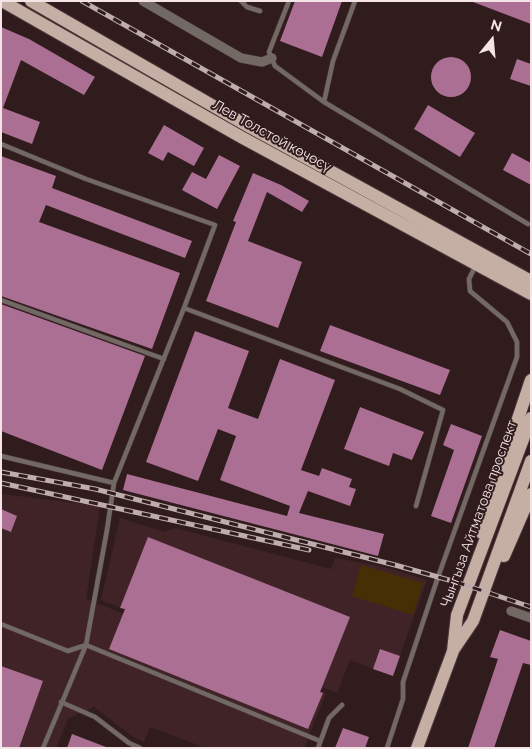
<!DOCTYPE html>
<meta charset="utf-8">
<style>
body{margin:0}
#map{position:relative;width:532px;height:749px;overflow:hidden;background:#311c1d;font-family:Raleway,sans-serif}
canvas{display:block}
.frame{position:absolute;inset:0;border:2px solid #f4e4e5;pointer-events:none}
.north{position:absolute;left:467px;top:15px;width:50px;height:50px;-webkit-text-stroke:4px #311c1d;paint-order:stroke;rotate:17deg;font-size:14px;font-weight:700;line-height:20px;text-align:center;color:#f4e4e5}
.north::after{content:'';display:block;margin:auto;width:18px;height:22px;background:#f4e4e5;clip-path:polygon(50% 0,100% 100%,50% 72%,0 100%)}
</style>
<div id="map">
<canvas width="532" height="749"></canvas>
<div class="frame"></div>
<div class="north">N</div>
</div>
<script>
const ctx = document.querySelector('canvas').getContext('2d');
ctx.lineJoin = 'round';
function fill(path, color) { ctx.fillStyle = color; ctx.fill(path, 'evenodd'); }
const toPath = rows => new Path2D(rows.map(r => 'M' + r).join(''));
function strokePath(path, color, width, dash) { ctx.strokeStyle = color; ctx.lineWidth = width; ctx.lineCap = dash ? 'butt' : 'round'; ctx.setLineDash(dash || []); ctx.stroke(path); }
function label(font, color, halo, rows, align = 'center') {
  ctx.font = font + ' Raleway,sans-serif'; ctx.lineWidth = 4; ctx.setLineDash([]); ctx.textBaseline = 'middle'; ctx.strokeStyle = halo; ctx.fillStyle = color; for (const [text, x, y, turn = 0] of rows) {
    ctx.save(); ctx.translate(x, y); ctx.rotate((+turn || 0) * Math.PI / 180); ctx.textAlign = isNaN(turn) ? turn : align; if (halo) ctx.strokeText(text, 0, 0); ctx.fillText(text, 0, 0); ctx.restore();
  }
}
const built = toPath([
 [1,494,100,506,86,599,326,693,304,748,206,748,150,727,144,742,132,736,94,707,68,719,56,748,1,748],
 [120,518,164,532,175,528,331,569,335,558,380,566,427,580,400,656,373,669,350,660,337,693,101,600]
]);
const green = toPath([
 [361,565,423,583,413,615,352,596]
]);
const building = toPath([
 [295,1,342,1,322,57,280,41],
 [473,1,531,1,531,24,473,2],
 [1,27,29,39,95,77,84,95,21,60,3,108,40,122,32,144,1,132],
 '431 77a20 20 0 1 1 40 0a20 20 0 1 1-40 0Z',
 [517,59,531,64,531,86,510,79],
 [428,105,475,133,460,157,414,129],
 [164,125,204,148,194,166,168,152,163,161,148,153],
 [512,153,531,163,531,185,503,170],
 [219,155,240,166,217,209,182,190,192,172,206,179],
 [1,156,56,176,52,188,192,241,185,258,46,205,39,222,180,273,152,349,1,296],
 [253,173,281,185,309,201,302,212,267,192,248,241,302,262,278,328,206,301,236,222,233,221],
 [1,304,145,356,102,470,1,431],
 [330,325,450,370,440,395,320,351],
 [195,331,249,351,228,408,258,419,280,359,335,380,301,470,319,476,322,468,352,479,349,487,356,489,350,506,308,491,299,513,384,534,378,556,123,490,127,474,287,516,290,506,220,480,236,436,218,429,198,481,146,462],
 [360,407,424,432,412,460,393,453,389,466,344,449],
 [451,424,482,436,451,523,431,516,454,450,443,445],
 [1,509,17,516,11,532,1,528],
 [148,537,350,617,320,692,323,693,308,729,109,649,125,609,120,608],
 [500,630,531,641,531,665,523,663,494,748,468,748,498,659,490,657],
 [380,649,400,656,393,676,373,669],
 [1,666,43,681,19,748,1,748],
 [343,728,369,737,365,748,335,748],
 [72,734,106,747,106,748,67,748]
]);
const lane = toPath([
 [241,1,247,7,260,11],
 [289,1,269,52,275,66,324,102,528,224],
 [324,102,333,61,355,1],
 [1,144,86,179,215,225,184,308,114,483,107,530,86,645,43,748],
 [1,300,164,359],
 [184,308,400,389,443,410,416,506],
 [1,456,114,483],
 [1,624,68,651,86,645,320,741],
 [61,702,95,717,129,743,140,748],
 [318,748,329,718,342,705],
 [387,748,403,699,403,682,438,577,517,357,517,342,507,322,470,291,469,279,476,265]
]);
const street = toPath([
 [143,1,241,58,262,62,272,58],
 [511,611,531,618]
]);
const primary = toPath([
 [2,1,241,137,531,294],
 [31,1,248,126,531,281],
 [480,532,531,380],
 [504,556,531,494],
 [454,649,473,621,531,461],
 [417,748,453,651,457,615,531,418]
]);
const rail = toPath([
 [82,1,531,254],
 [1,472,95,489,395,565,456,582,531,607],
 [1,483,309,550]
]);
const streetNames = [
 ["Лев Толстой көчөсү",272,136,29],
 ["Чынгыза Айтматова проспект",479,514,-70]
];
fill(built, '#402326');
fill(green, '#462e05');
fill(building, '#aa6f92');
strokePath(lane, '#4c3839', 5.5);
strokePath(street, '#4c3839', 10);
strokePath(primary, '#4c3839', 14);
strokePath(lane, '#736964', 4.5);
strokePath(street, '#736964', 9);
strokePath(primary, '#c5afa5', 12);
strokePath(rail, '#bfadae', 5);
strokePath(rail, '#311c1d', 3, [9]);
label('14px', '#f4e4e5', '#311c1d', streetNames);
</script>
